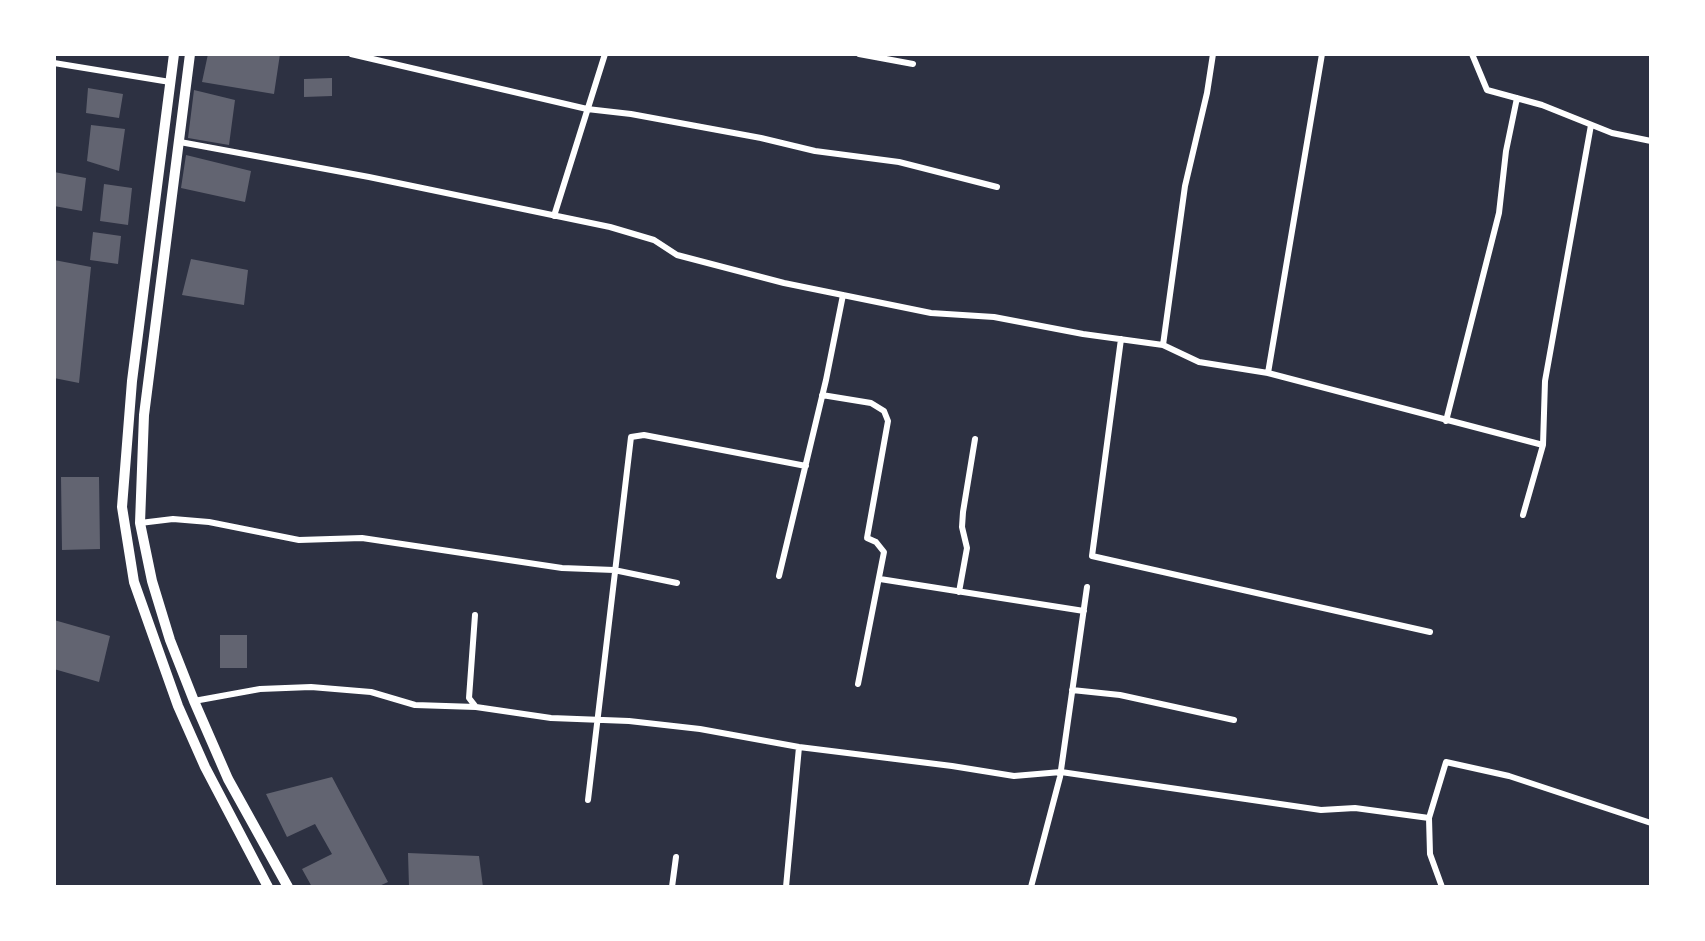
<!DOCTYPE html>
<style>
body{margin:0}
#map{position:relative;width:1705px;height:941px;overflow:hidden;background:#2d3142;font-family:"PT Sans Narrow",sans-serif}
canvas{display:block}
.frame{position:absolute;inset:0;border:56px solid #fff;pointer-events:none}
</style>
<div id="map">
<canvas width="1705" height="941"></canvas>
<div class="frame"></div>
</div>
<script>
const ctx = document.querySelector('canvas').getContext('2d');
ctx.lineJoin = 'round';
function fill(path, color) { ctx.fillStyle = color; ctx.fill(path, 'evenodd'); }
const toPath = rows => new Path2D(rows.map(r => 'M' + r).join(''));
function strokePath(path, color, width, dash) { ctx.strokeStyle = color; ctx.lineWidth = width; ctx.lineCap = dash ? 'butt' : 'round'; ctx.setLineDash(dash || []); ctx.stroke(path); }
const building = toPath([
 [208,54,280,54,274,94,202,82],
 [332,78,332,96,304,97,304,79],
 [88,88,123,94,119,118,86,113],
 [194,90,235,100,229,145,188,138],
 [91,125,125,129,119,171,87,161],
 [186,155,251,171,245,202,181,188],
 [54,172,86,178,82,211,54,206],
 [104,184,132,188,128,225,100,221],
 [93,232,121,236,118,264,90,260],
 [191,259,248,270,244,305,182,295],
 [54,260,91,267,79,383,54,378],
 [61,477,99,477,100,549,62,550],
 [54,620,110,636,99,682,54,669],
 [220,635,247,635,247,668,220,668],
 [332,777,388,882,377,887,312,887,302,869,332,854,315,824,287,837,266,794],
 [408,853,479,856,483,887,409,887]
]);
const minor = toPath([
 [351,54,587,109,631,114,761,138,815,151,899,162,997,187],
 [859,54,913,64],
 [1213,54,1207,93,1185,186,1163,345,1199,362,1268,373,1543,445,1523,515],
 [1472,54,1487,90,1542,105,1612,133,1651,141],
 [54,63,170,82],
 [180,142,369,177,610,227,654,240,677,255,784,283,931,313,994,317,1083,334,1163,345],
 [554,216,605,54],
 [1121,339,1092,556,1430,632],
 [1268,373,1322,54],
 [822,395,871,403,884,411,888,421,867,538,876,542,884,552,858,684],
 [1446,421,1499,213,1506,151,1517,98],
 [1543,445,1545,381,1591,125],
 [140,523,173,519,209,522,299,540,362,538,562,568,614,570,677,583],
 [779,576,826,380,843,295],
 [880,579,1084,611],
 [959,592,967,548,962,527,963,512,975,439],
 [475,615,469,698,476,707,551,718,629,721,700,729,799,747,952,766,1014,776,1061,772,1321,810,1355,808,1429,818],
 [1072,690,1120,695,1234,720],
 [194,701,260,689,311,687,371,692,415,705,476,707],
 [588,800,631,437,644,435,806,466],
 [672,887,676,857],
 [786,887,799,747],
 [1031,887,1060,777,1087,587],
 [1442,887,1430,854,1429,818,1446,762,1509,776,1651,823]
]);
const primary = toPath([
 [174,54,132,381,122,507,134,582,178,706,205,767,268,887],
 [190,54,144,415,140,523,152,581,170,640,194,701,228,779,288,887]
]);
fill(building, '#626471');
strokePath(minor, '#fff', 6);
strokePath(primary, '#fff', 10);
</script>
